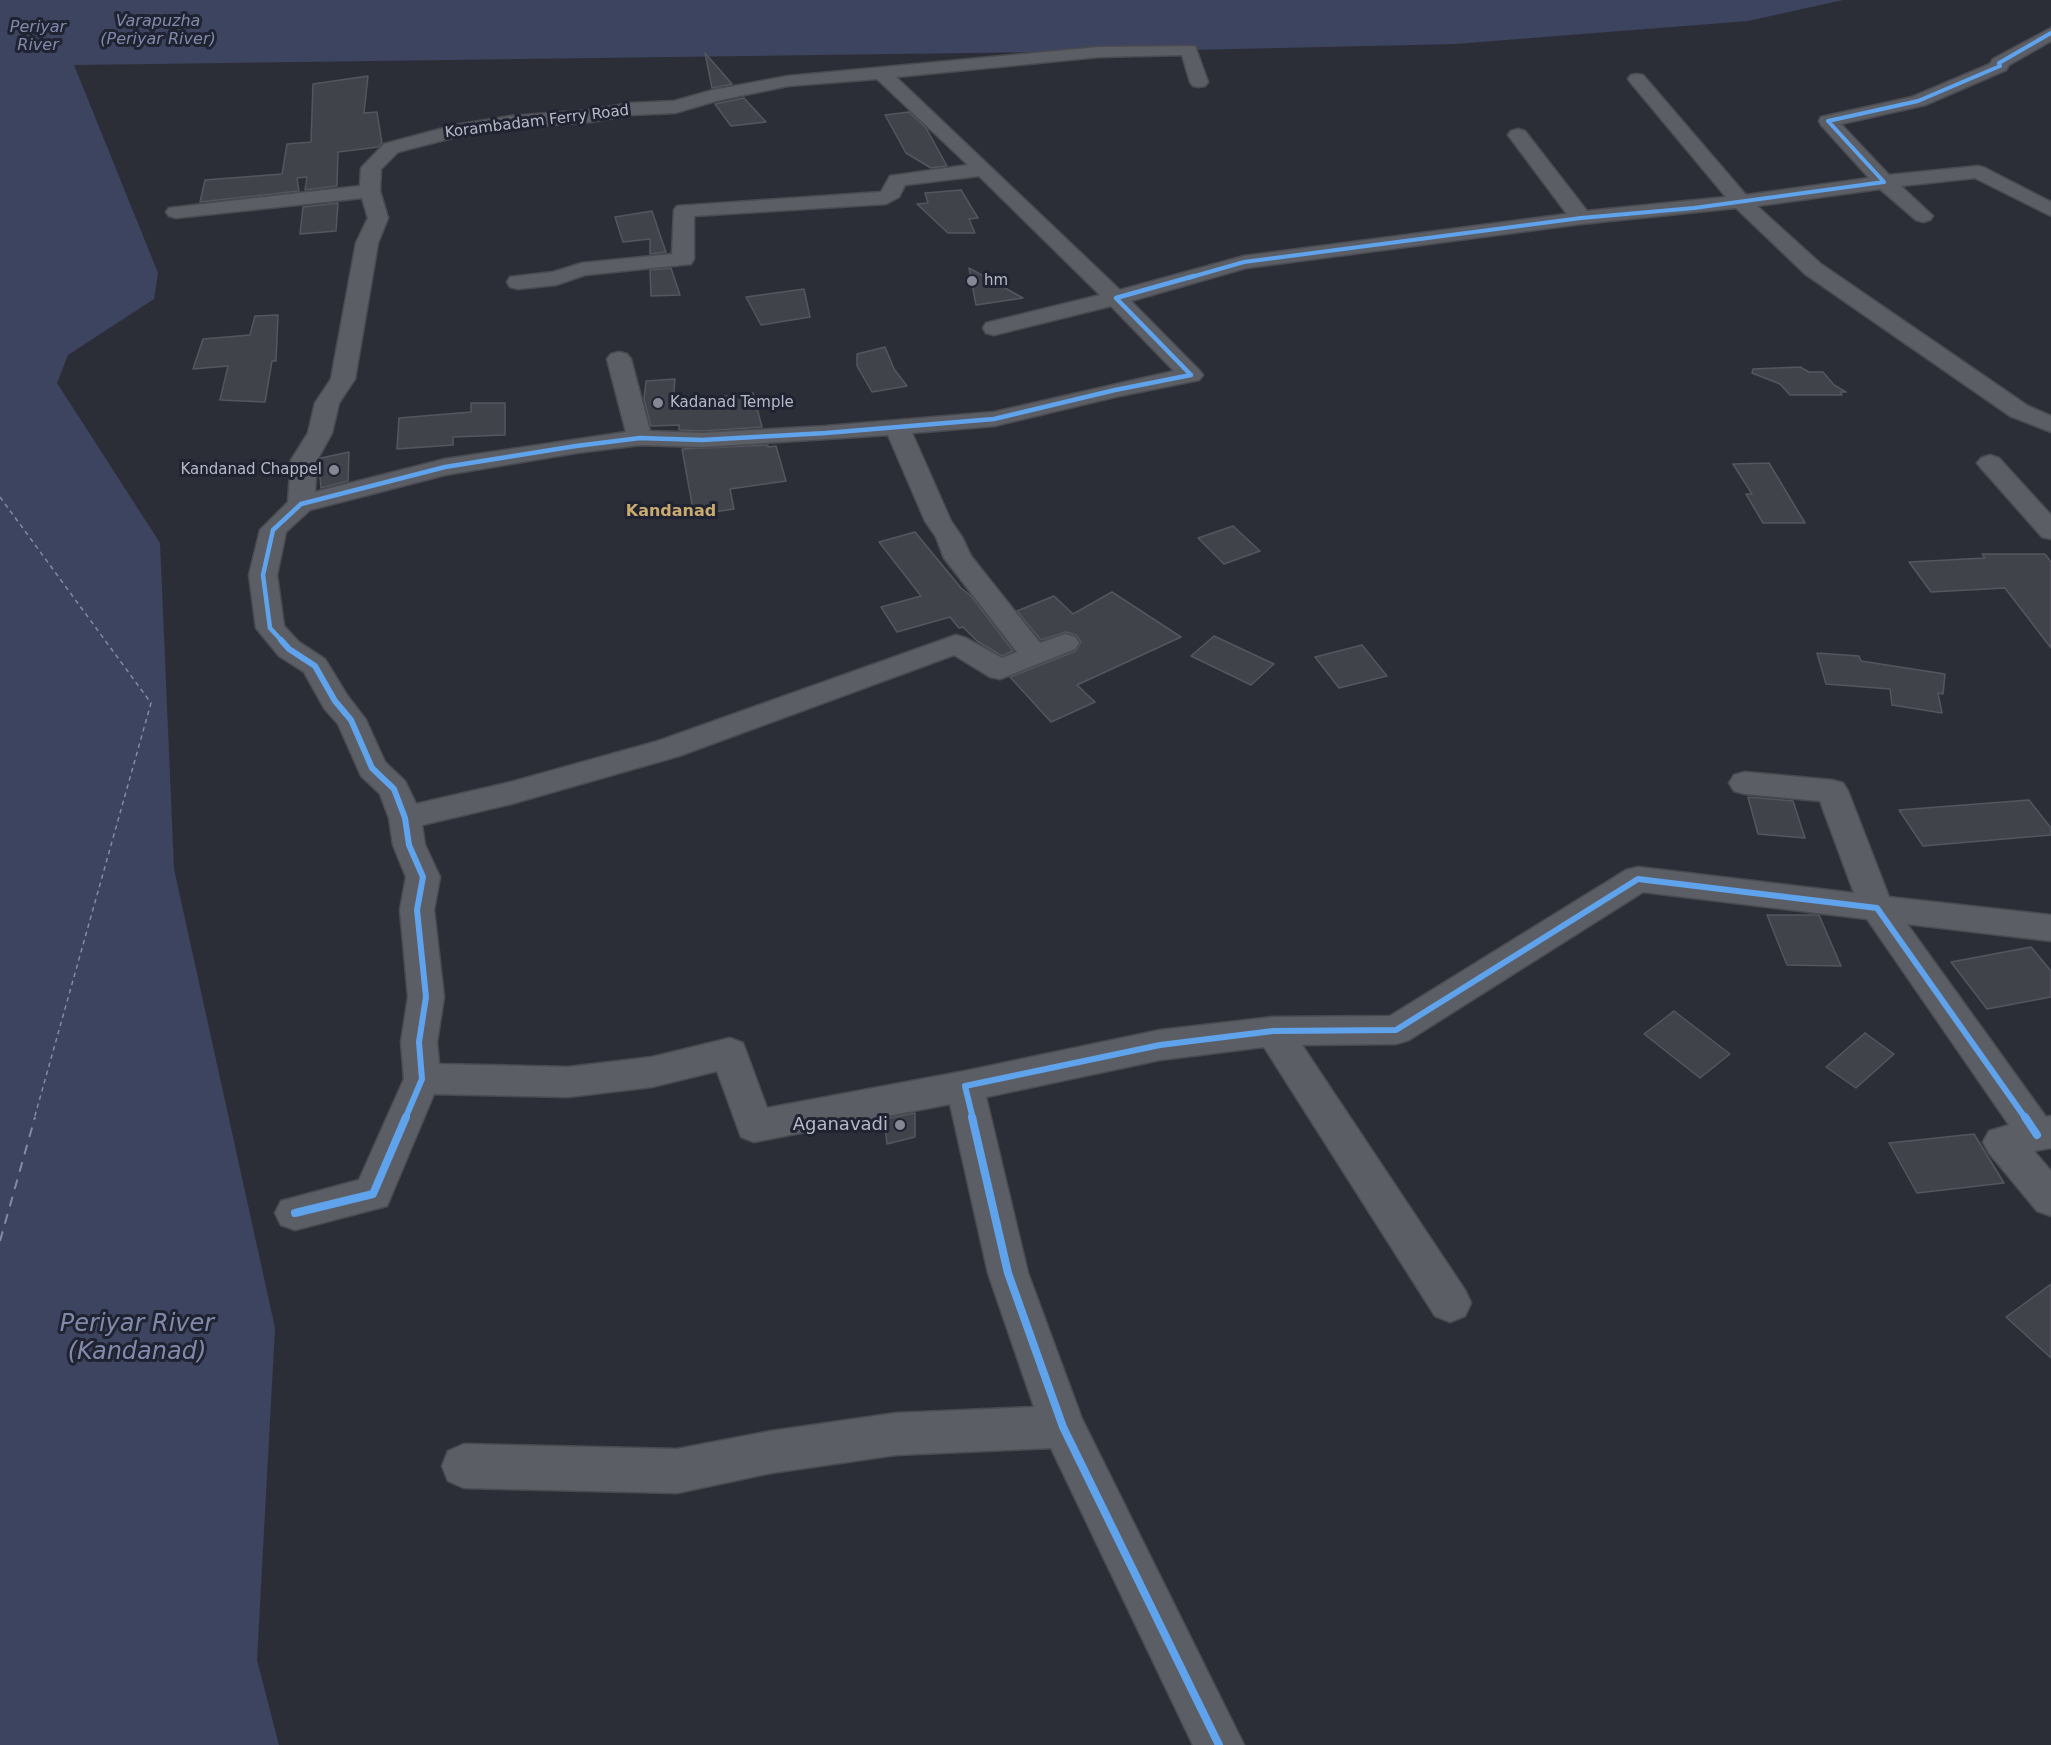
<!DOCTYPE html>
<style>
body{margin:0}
canvas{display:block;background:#2c2e37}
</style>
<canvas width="2051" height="1745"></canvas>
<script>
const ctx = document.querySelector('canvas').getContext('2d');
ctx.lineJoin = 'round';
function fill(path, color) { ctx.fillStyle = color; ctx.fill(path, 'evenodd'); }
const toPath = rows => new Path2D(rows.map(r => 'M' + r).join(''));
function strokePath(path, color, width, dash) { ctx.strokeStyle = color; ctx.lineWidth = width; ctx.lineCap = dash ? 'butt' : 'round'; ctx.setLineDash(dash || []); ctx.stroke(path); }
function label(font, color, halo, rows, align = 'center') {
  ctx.font = font + ' "DejaVu Sans",sans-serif'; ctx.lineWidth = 6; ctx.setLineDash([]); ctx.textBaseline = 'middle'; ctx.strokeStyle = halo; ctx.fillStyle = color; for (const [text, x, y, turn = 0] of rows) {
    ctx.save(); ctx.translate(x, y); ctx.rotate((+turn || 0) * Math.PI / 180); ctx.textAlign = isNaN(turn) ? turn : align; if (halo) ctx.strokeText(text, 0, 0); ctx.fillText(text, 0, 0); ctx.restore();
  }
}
const water = toPath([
 [0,0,1843,0,1748,21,1455,44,1189,50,74,65,158,273,154,299,68,355,57,383,160,543,174,869,275,1328,257,1660,279,1745,0,1745]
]);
const ferryFar1 = toPath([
 [0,497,151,703,34,1119]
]);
const ferry = toPath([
 [0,1241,35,1117]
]);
const building = toPath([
 [705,53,732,84,712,88,705,53],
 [368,76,364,113,377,112,382,143,378,147,338,152,337,186,305,190,307,177,297,178,299,191,200,202,205,180,282,174,287,144,311,142,313,84,368,76],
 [744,98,766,122,731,126,715,104,744,98],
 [909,112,926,128,947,166,931,168,906,153,885,115,909,112],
 [961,190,978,218,969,219,975,233,948,233,917,204,928,203,925,193,961,190],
 [338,203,336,231,300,234,303,207,338,203],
 [652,211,661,238,666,252,650,254,650,239,623,242,615,217,652,211],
 [671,268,680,295,651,296,650,270,671,268],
 [969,268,1023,298,976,305,969,268],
 [804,289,810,317,761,325,746,297,804,289],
 [278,315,276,361,272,361,265,402,220,400,228,366,193,369,203,339,250,335,255,316,278,315],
 [885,347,894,369,907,386,872,392,857,366,857,354,885,347],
 [1800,367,1809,372,1823,372,1834,385,1846,392,1840,392,1842,395,1790,395,1780,384,1752,373,1753,369,1800,367],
 [675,379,673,402,753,393,762,427,702,431,679,430,679,425,651,426,644,399,646,381,675,379],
 [471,403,505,403,505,435,453,437,453,445,397,449,399,418,471,412,471,403],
 [768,445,768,447,776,446,786,481,730,489,734,509,694,515,682,449,768,445],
 [349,452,348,481,321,488,319,466,321,458,349,452],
 [1769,463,1805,523,1763,523,1746,494,1752,494,1733,464,1769,463],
 [1233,526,1260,551,1224,564,1198,538,1233,526],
 [915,532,961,588,971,596,1013,651,1002,656,977,641,963,627,959,628,950,617,897,632,881,607,921,596,879,542,915,532],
 [1982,554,2045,554,2051,562,2051,648,2005,588,1931,592,1909,562,1985,558,1982,554],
 [1112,592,1181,637,1077,685,1095,702,1051,722,1010,677,1076,651,1081,642,1076,635,1066,632,1041,640,1017,611,1054,596,1073,614,1112,592],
 [1214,636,1274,664,1251,685,1191,656,1214,636],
 [1362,645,1387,676,1339,688,1315,657,1362,645],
 [1817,653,1859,656,1861,661,1945,674,1943,694,1938,693,1942,713,1892,705,1890,689,1826,684,1817,653],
 [1748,797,1793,801,1805,838,1758,834,1748,797],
 [2029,800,2051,828,2051,835,1923,846,1899,810,2029,800],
 [1767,915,1819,915,1841,966,1787,965,1767,915],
 [2031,947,2051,971,2051,997,1987,1009,1951,962,2031,947],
 [1674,1011,1730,1054,1700,1078,1644,1034,1674,1011],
 [1865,1033,1894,1054,1856,1088,1826,1067,1865,1033],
 [915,1113,915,1137,887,1144,884,1119,915,1113],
 [1974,1134,2004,1183,1917,1193,1889,1143,1974,1134],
 [2051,1284,2051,1358,2006,1317,2051,1284]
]);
const minor = toPath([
 [2051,28,2051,41,2009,65,2006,70,1925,105,1841,124,1889,175,1978,166,1985,168,2051,202,2051,216,1975,178,1901,186,1933,216,1930,220,1923,222,1916,220,1880,189,1757,206,1821,264,2028,406,2051,416,2051,432,2010,416,1805,274,1736,208,1581,224,1246,268,1131,301,1199,370,1203,375,1199,380,1115,397,994,426,912,433,951,521,962,537,971,556,1040,643,1065,634,1075,637,1079,643,1075,649,1000,679,990,677,954,655,679,756,511,804,422,825,425,845,440,877,434,910,444,997,437,1042,439,1064,568,1067,652,1057,730,1038,743,1043,767,1108,965,1071,1160,1030,1273,1017,1390,1016,1626,870,1638,867,1854,893,1820,801,1745,794,1734,791,1729,783,1734,775,1745,772,1832,780,1843,783,1848,791,1889,897,2051,915,2051,941,1907,924,2046,1117,2051,1116,2051,1148,2034,1151,2051,1171,2051,1216,2037,1211,1989,1153,1983,1142,1989,1131,2009,1125,1867,919,1643,892,1409,1040,1396,1044,1302,1045,1465,1290,1471,1303,1465,1316,1450,1322,1435,1316,1264,1047,1160,1060,986,1097,1028,1273,1082,1419,1244,1745,1193,1745,1051,1448,896,1455,771,1473,677,1493,464,1488,448,1481,442,1466,448,1451,464,1444,677,1449,771,1431,896,1413,1034,1407,988,1273,950,1104,754,1142,741,1137,717,1071,652,1087,568,1097,434,1094,387,1206,295,1230,281,1225,275,1213,281,1201,359,1180,404,1079,401,1042,408,997,400,910,406,877,393,845,389,818,380,794,361,776,338,724,324,708,304,672,279,656,256,628,249,575,260,530,288,502,291,460,308,433,315,403,331,379,356,243,368,218,362,198,176,218,169,216,166,212,169,208,360,186,361,168,384,144,455,125,511,116,590,110,631,103,674,101,713,90,788,76,1099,47,1195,46,1208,82,1205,86,1199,87,1193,86,1190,82,1182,55,1099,57,896,77,1120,290,1244,256,1567,214,1508,135,1511,131,1518,129,1525,131,1587,211,1726,197,1631,83,1628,79,1631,75,1637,74,1643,75,1746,195,1869,178,1821,125,1819,121,1821,117,1912,97,1990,64,1993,59,2051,28],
 [877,79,968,165,890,176,881,192,677,206,674,210,672,254,582,263,553,272,510,277,507,282,510,287,518,289,556,285,585,275,691,264,694,259,694,216,886,204,899,197,905,185,979,176,1100,295,986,323,983,328,986,333,994,335,1111,306,1174,371,994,412,826,426,702,433,650,431,631,359,627,354,619,352,611,354,607,359,626,432,445,459,315,492,317,460,332,433,339,403,355,379,378,243,388,218,380,191,381,169,398,152,456,137,511,128,590,122,631,115,675,113,716,101,788,86,877,79],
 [888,435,925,521,936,537,944,558,1017,652,1002,658,966,638,956,635,658,741,511,782,416,804,405,781,385,762,366,720,347,695,325,659,299,642,284,626,277,575,286,532,310,510,445,475,576,453,640,445,702,447,888,435],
 [1990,455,1999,458,2051,515,2051,539,2042,537,1981,468,1977,463,1981,458,1990,455]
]);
const cyclewayFar3 = toPath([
 [1188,278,1244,262,1581,218,1694,208,1884,182,1828,121,1918,101,2000,66,1999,63,2051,33]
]);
const cyclewayFar2 = toPath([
 [282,641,270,628,263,575,273,530,301,504,445,467,576,446,640,438,702,440,826,433,994,419,1115,390,1191,375,1116,298,1194,276]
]);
const cyclewayFar1 = toPath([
 [281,640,289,649,315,666,335,701,351,720,372,768,394,789,405,818,409,845,423,877,417,910,426,997,419,1042,422,1079,405,1119],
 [973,1119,965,1086,1160,1045,1273,1031,1396,1030,1638,879,1877,908,2026,1119]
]);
const cycleway = toPath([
 [972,1117,1008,1273,1063,1427,1219,1745],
 [2025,1117,2037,1135],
 [295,1213,373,1194,406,1117]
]);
const markers = [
 [972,281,6,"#868895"],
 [658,403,6,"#868895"],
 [334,470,6,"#868895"],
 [900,1125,6,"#868895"]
];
const farStreetnames = [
 ["Korambadam Ferry Road",537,122,-7]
];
const farPoinames = [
 ["hm",984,281],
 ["Kadanad Temple",670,403],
 ["Kandanad Chappel",322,470,"right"]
];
const farWaternames = [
 ["Varapuzha",158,22],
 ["(Periyar River)",158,40],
 ["Periyar",38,28],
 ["River",38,46]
];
const farNeighbourhoodnames = [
 ["Kandanad",671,512]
];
const poiNames = [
 ["Aganavadi",888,1125]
];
const nearWaternames = [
 ["Periyar River",137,1325],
 ["(Kandanad)",137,1353]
];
fill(water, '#3d445f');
strokePath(ferryFar1, '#828aab', 1.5, [4.5, 4]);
strokePath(ferry, '#828aab', 2, [10, 8]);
fill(building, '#41434b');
strokePath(building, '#54565f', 1.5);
strokePath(minor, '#4a4b51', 3);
fill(minor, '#5c5e65');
strokePath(cyclewayFar3, '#60a3ed', 4);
strokePath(cyclewayFar2, '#60a3ed', 4.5);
strokePath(cyclewayFar1, '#60a3ed', 6);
strokePath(cycleway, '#60a3ed', 8);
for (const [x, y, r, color] of markers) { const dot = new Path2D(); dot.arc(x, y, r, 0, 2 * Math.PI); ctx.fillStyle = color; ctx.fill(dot); strokePath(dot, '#202331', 2); }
label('15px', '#b7b9c7', '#202331', farStreetnames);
label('15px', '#b7b9c7', '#202331', farPoinames, 'left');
label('italic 16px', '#828aab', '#202331', farWaternames);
label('bold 16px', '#c9aa6f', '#202331', farNeighbourhoodnames);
label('18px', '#b7b9c7', '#202331', poiNames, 'right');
label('italic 24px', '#828aab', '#202331', nearWaternames);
</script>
